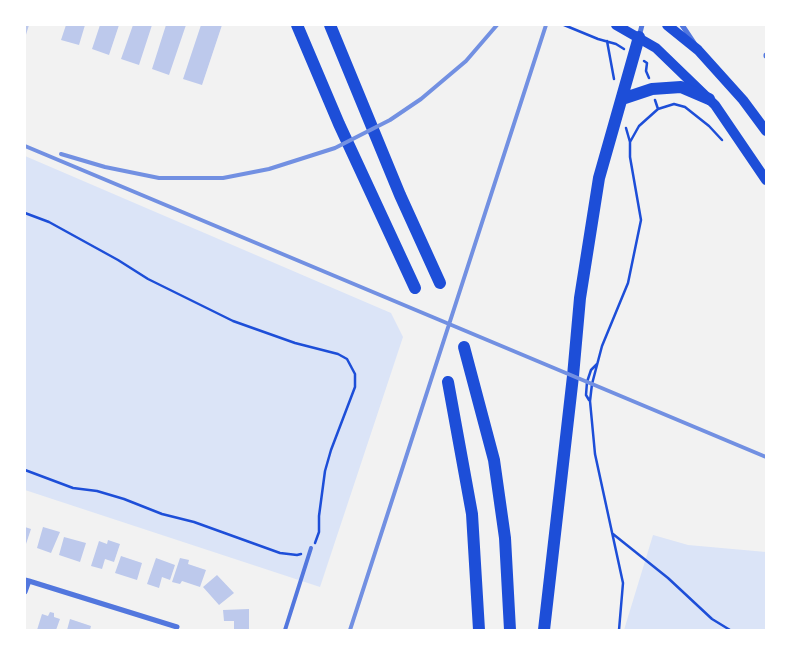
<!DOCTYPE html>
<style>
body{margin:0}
#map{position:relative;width:791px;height:655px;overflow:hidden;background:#f2f2f2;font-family:Montserrat,sans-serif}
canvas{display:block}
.frame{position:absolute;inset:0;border:26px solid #fff;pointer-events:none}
</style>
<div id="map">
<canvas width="791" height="655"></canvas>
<div class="frame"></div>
</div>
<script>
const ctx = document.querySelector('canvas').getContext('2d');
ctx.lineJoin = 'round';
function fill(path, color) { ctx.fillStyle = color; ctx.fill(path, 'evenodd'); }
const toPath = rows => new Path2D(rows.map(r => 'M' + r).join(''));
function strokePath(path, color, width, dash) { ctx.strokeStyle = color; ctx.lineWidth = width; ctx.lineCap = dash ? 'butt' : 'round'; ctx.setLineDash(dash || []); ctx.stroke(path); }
const green = toPath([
 [25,156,391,313,403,337,320,587,25,490],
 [653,535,688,545,766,552,766,630,624,630]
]);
const building = toPath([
 [25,25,29,25,25,38],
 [66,25,85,25,79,45,61,40],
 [100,25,119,25,109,55,92,49],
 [133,25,152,25,139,65,121,59],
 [166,25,186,25,169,75,152,69],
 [201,25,222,25,202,85,183,79],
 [25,527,31,529,25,547],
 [43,527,60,532,51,553,37,548],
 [64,537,86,543,80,562,59,555],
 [108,540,120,544,114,562,105,559,102,569,91,566,99,541,107,544],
 [121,556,142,563,137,580,115,573],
 [156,558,175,565,170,580,162,577,159,588,147,584],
 [180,558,189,560,188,564,206,570,200,587,182,581,180,584,172,582],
 [217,575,234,593,219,605,203,587],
 [249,609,249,630,234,630,234,621,224,621,223,610],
 [50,612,54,613,54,617,60,619,56,630,37,630,42,614,48,616],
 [70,619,91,626,90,630,67,630]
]);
const path = toPath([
 [564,25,598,39,616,44,624,49],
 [607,41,614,79],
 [644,61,647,63,646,71,649,78],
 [658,109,674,104,685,107,709,126,722,140],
 [626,128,630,142],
 [25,213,49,222,118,260,148,279,233,321,295,343,338,354,347,359,355,374,355,387,331,450,325,471,319,516,319,532,315,543],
 [589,400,586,395,587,382,591,370,597,364],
 [25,470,73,488,97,491,124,499,162,514,194,522,280,553,297,555,301,554],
 [613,534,668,578,712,619,730,630],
 [619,630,623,583,595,454,590,401,592,384,602,346,628,283,641,220,630,157,630,142,639,126,658,109,655,100]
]);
const service = toPath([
 [285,630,311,548]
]);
const minor = toPath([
 [682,25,694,43],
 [639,37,642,25],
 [766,55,766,56],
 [25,580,29,581,25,592],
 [29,581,177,627]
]);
const secondary = toPath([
 [616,25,656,48,715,105,766,180],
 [667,25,698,50,743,100,766,131]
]);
const motorway = toPath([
 [297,25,339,124,415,288],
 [330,25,400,195,440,283],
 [622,99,652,89,681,87,709,99],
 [464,347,494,460,505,538,510,630],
 [448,382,472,514,479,630],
 [544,630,573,376,580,298,599,178,639,37]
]);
const rail = toPath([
 [25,146,766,457],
 [61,154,105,167,159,178,223,178,269,169,335,148,390,120,421,99,466,61,497,25],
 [350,630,546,25]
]);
fill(green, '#dbe4f7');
fill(building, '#bdc9ec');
strokePath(path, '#1d4ed8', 2.5);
strokePath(service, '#5277de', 4);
strokePath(minor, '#5277de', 5);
strokePath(secondary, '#1d4ed8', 10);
strokePath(motorway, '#1d4ed8', 12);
strokePath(rail, '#7290e2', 4);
</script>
